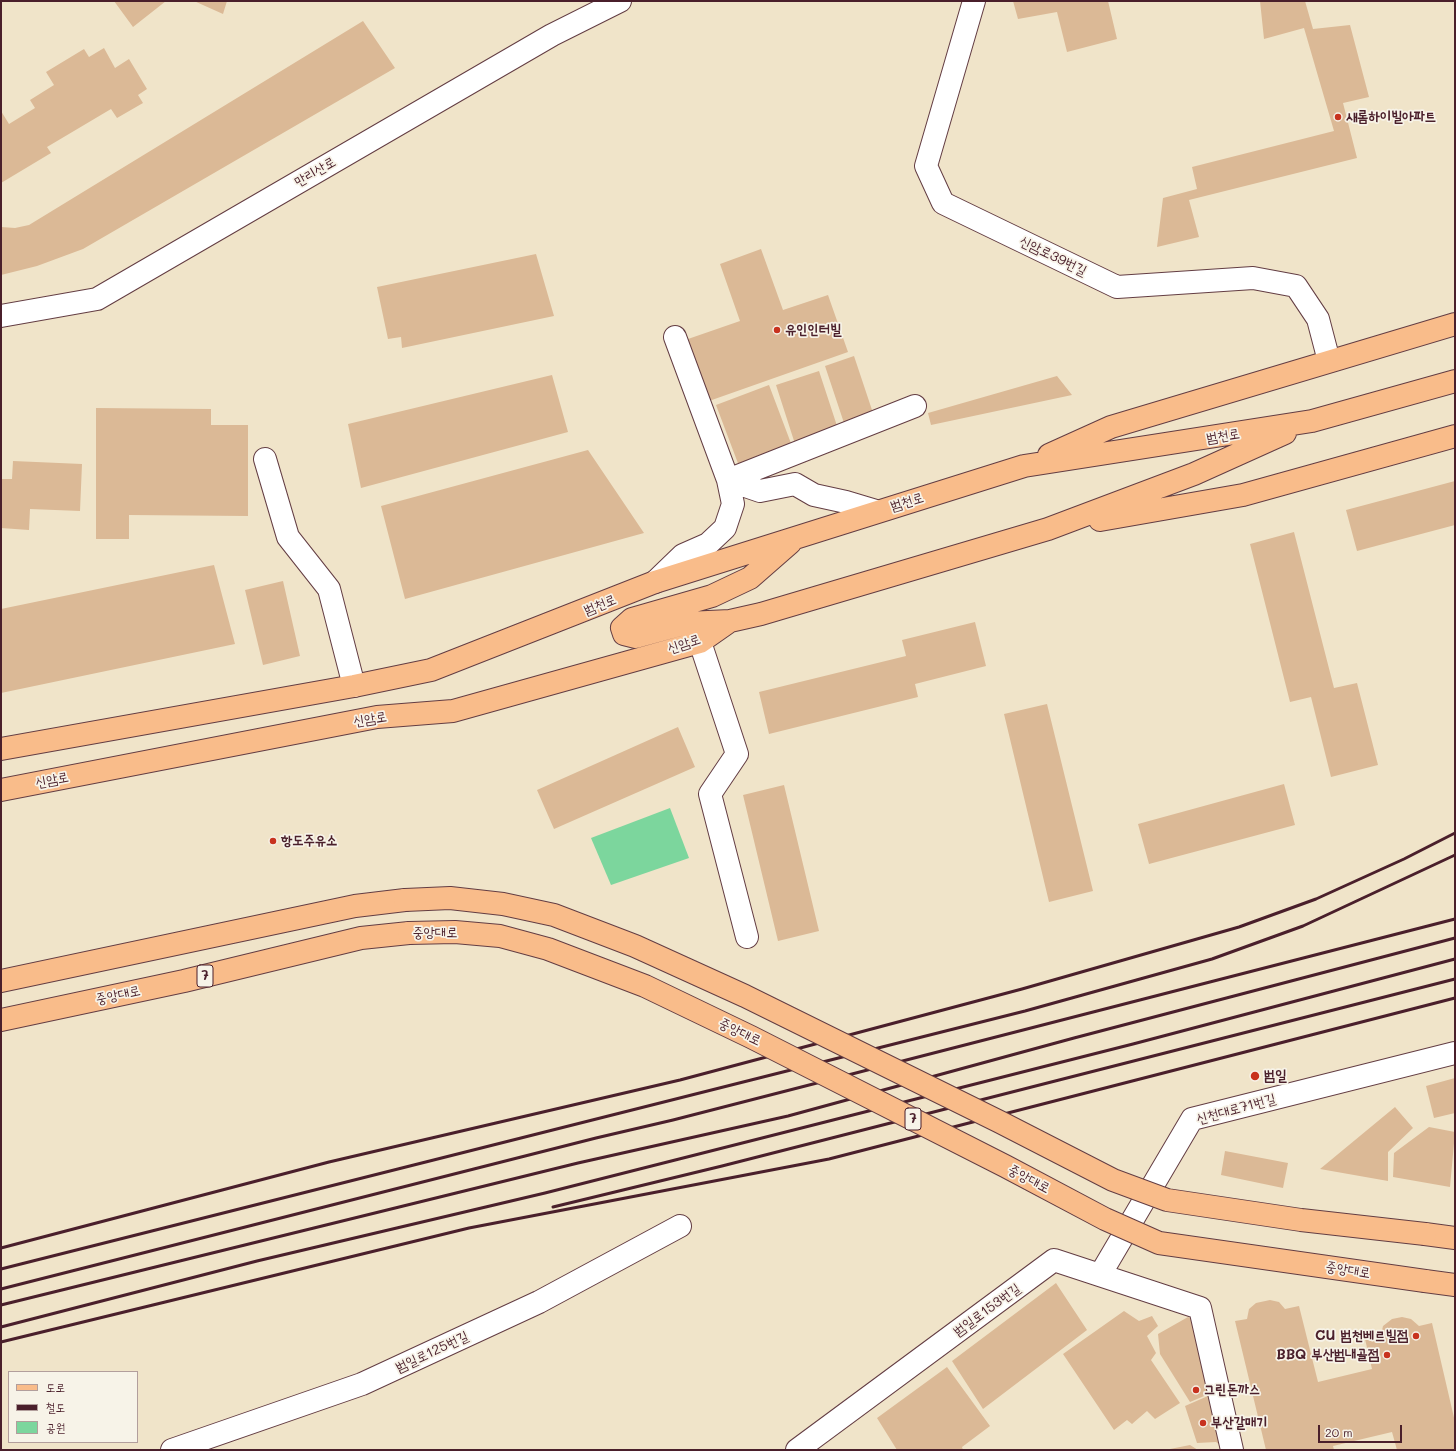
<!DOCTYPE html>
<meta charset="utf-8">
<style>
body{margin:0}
#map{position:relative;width:1456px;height:1451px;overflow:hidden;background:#f0e4c9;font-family:Mali,"Poor Story",sans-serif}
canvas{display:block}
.frame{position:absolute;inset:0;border:2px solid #4a1f2b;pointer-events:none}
.legend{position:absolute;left:8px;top:1371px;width:130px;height:72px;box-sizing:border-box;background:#f7f3e8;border:1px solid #b29e9c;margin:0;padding:5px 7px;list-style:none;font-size:12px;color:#4a1f2b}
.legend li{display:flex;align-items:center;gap:8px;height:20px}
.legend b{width:20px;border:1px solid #b29e9c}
.scale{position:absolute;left:1318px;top:1425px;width:84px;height:18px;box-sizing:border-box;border:2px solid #4a1f2b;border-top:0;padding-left:5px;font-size:12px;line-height:14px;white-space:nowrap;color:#4a1f2b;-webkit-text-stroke:3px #f7f3e8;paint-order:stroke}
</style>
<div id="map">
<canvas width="1456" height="1451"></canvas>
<div class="frame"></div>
<ul class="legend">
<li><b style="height:5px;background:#f9bc8a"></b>도로</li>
<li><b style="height:5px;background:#4a1f2b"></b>철도</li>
<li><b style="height:11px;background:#7cd69d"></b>공원</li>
</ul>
<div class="scale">20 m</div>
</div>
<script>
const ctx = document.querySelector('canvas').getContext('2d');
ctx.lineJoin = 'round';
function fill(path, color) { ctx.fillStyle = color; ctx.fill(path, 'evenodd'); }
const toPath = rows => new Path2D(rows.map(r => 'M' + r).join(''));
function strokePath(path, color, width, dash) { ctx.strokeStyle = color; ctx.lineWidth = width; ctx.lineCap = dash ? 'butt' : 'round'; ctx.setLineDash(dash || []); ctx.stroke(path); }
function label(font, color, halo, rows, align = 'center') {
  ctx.font = font + ' Mali,"Poor Story",sans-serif'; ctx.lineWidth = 3.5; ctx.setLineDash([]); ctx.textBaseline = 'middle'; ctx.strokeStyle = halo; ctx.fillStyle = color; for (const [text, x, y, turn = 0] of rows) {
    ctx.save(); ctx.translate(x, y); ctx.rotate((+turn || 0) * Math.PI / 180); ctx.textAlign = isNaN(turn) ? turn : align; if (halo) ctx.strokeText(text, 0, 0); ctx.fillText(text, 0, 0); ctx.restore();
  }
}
const green = toPath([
 [670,808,689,858,611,885,591,838]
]);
const building = toPath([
 [114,1,166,1,133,27],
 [194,1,227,1,223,14],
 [1013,1,1108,1,1117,39,1067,52,1057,12,1018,19],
 [1260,1,1305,1,1313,29,1350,25,1369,97,1343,103,1357,158,1189,200,1199,237,1157,247,1163,198,1197,189,1192,167,1334,131,1304,28,1264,39],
 [363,21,395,68,83,249,37,266,1,275,1,227,15,228,29,225],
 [104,48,115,68,129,59,147,89,138,95,143,103,117,118,111,109,47,147,51,153,1,183,1,111,9,124,35,108,30,100,54,85,46,72,84,49,89,57],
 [761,249,783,310,828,295,848,352,709,401,688,339,740,321,720,264],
 [536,254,554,316,402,348,401,337,388,339,377,287],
 [854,356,874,416,845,426,825,366],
 [819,371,839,432,796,447,776,385],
 [552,375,568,432,361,488,348,424],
 [1057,376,1072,395,931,425,928,413],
 [769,385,792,446,739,466,716,405],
 [96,408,211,409,211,425,248,425,248,516,129,515,129,539,96,539],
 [588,450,644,533,405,599,381,506],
 [13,461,82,464,80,511,30,509,29,530,1,528,1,479,12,479],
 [1455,481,1455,525,1357,551,1346,510],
 [1294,532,1334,688,1357,683,1378,765,1331,777,1311,697,1290,702,1250,544],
 [214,565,235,644,1,693,1,609],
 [283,581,300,656,263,665,245,590],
 [975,622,986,666,915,684,918,697,769,734,759,692,906,656,902,640],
 [1047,704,1093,891,1049,902,1004,714],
 [678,727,695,767,554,829,537,790],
 [1284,784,1295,825,1149,864,1138,824],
 [784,785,819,931,778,941,743,795],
 [1455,1078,1455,1113,1434,1118,1426,1086],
 [1395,1107,1413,1128,1388,1152,1388,1181,1320,1169],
 [1429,1127,1455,1132,1450,1187,1393,1177,1394,1153],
 [1225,1151,1288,1163,1283,1188,1221,1175],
 [1056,1283,1087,1330,983,1409,952,1361],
 [1270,1300,1279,1302,1285,1309,1299,1306,1318,1382,1372,1369,1365,1339,1381,1335,1383,1326,1392,1319,1402,1317,1411,1319,1419,1326,1432,1323,1455,1422,1455,1450,1397,1450,1392,1432,1333,1446,1334,1450,1266,1450,1235,1321,1247,1319,1249,1309,1256,1303],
 [1124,1311,1139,1321,1152,1316,1158,1326,1147,1336,1156,1353,1151,1360,1180,1403,1155,1419,1147,1411,1132,1424,1127,1420,1114,1430,1063,1354],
 [1188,1317,1200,1323,1216,1391,1190,1402,1160,1354,1158,1334],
 [947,1367,990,1426,962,1447,963,1450,897,1450,877,1418],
 [1217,1392,1220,1445,1216,1442,1197,1443,1185,1406],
 [1190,1445,1198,1450,1170,1450,1170,1449]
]);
const minor = toPath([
 [974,1,926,166,943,203,1117,287,1253,278,1296,286,1318,319,1329,361],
 [1,316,97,299,552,35,620,1],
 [675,337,728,480,915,406],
 [265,459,288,537,329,589,354,686],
 [655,582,683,555,708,544,725,528,733,504,728,480,760,491,795,484,814,495,846,502,876,511],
 [700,642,737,754,710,794,747,937],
 [1100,1275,1192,1119,1455,1053],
 [172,1450,362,1384,539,1302,680,1226],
 [797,1450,1054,1260,1200,1308,1232,1450]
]);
const major = toPath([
 [1049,455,1111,427,1455,324],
 [1100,520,1243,495,1455,436],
 [790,543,750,578,712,596,632,619,622,628,624,634,636,637,687,623,730,621,761,614,1048,529,1194,474,1285,433],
 [1,749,354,686,431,670,655,582,1024,466,1312,421,1455,381],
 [1,790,377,717,453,711,700,642,730,621],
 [1,981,355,906,405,900],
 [1,1020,184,981,361,938,409,933],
 [1425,1234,1455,1238],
 [1425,1281,1455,1285]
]);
const rail = toPath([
 [553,1207,722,1166,1455,979],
 [1,1248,329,1162,680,1080,1022,989,1239,927,1316,899,1404,859,1455,833],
 [1,1269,1025,1011,1212,959,1303,926,1455,855],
 [1,1289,596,1138,673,1120,1455,919],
 [1,1305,578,1163,788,1116,1074,1038,1455,938],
 [1,1327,257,1261,545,1193,1133,1044,1455,959],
 [1,1342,469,1228,829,1159,1455,998]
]);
const majorBridge = toPath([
 [405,900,450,898,503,904,554,915,635,946,745,996,1000,1122,1113,1180,1167,1200,1301,1220,1425,1234],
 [409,933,455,932,500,936,548,949,645,986,751,1037,1005,1166,1105,1219,1159,1243,1425,1281]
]);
const markers = [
 [1338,117,4,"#c8321e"],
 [777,330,4,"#c8321e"],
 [273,841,4,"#c8321e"],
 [1255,1076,5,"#c8321e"],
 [1416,1336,4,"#c8321e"],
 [1387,1355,4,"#c8321e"],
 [1196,1390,4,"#c8321e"],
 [1203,1423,4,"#c8321e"]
];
const shields = [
 [205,976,16],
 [913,1119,16]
];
const shieldNames = [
 ["7",205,976],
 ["7",913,1119]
];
const poiNames = [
 ["새롬하이빌아파트",1346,117],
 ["유인인터빌",785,330],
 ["항도주유소",281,841],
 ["범일",1264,1076],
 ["CU 범천베르빌점",1408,1336,"right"],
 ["BBQ 부산범내골점",1379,1355,"right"],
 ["그린돈까스",1204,1390],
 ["부산갈매기",1211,1423]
];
const streetNames = [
 ["만리산로",315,172,-30],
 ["신암로39번길",1053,256,26],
 ["범천로",1223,436,-9],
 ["범천로",907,502,-17],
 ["범천로",600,605,-22],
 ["신암로",684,644,-18],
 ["신암로",370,719,-9],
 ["신암로",52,780,-11],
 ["중앙대로",435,933],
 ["중앙대로",118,995,-12],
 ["중앙대로",740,1032,26],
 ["신천대로71번길",1236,1109,-15],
 ["중앙대로",1029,1179,28],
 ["중앙대로",1348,1270,9],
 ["범일로153번길",987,1310,-36],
 ["범일로125번길",432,1352,-25]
];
fill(green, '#7cd69d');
fill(building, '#dbb996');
strokePath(minor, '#633d43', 24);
strokePath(major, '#633d43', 24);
strokePath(minor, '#fff', 22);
strokePath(major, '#f9bc8a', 22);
strokePath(rail, '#4a1f2b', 3);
strokePath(majorBridge, '#633d43', 24, []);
strokePath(majorBridge, '#f9bc8a', 22);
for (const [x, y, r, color] of markers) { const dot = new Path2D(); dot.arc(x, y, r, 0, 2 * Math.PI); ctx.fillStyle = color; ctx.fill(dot); strokePath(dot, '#f7f3e8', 1.5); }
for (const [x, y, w] of shields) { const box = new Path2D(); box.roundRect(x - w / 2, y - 11, w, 22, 3); ctx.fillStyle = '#f7f3e8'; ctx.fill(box); strokePath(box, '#4a1f2b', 1); }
label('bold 13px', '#4a1f2b', null, shieldNames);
label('bold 14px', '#4a1f2b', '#f7f3e8', poiNames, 'left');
label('14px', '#4a1f2b', '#f7f3e8', streetNames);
</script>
